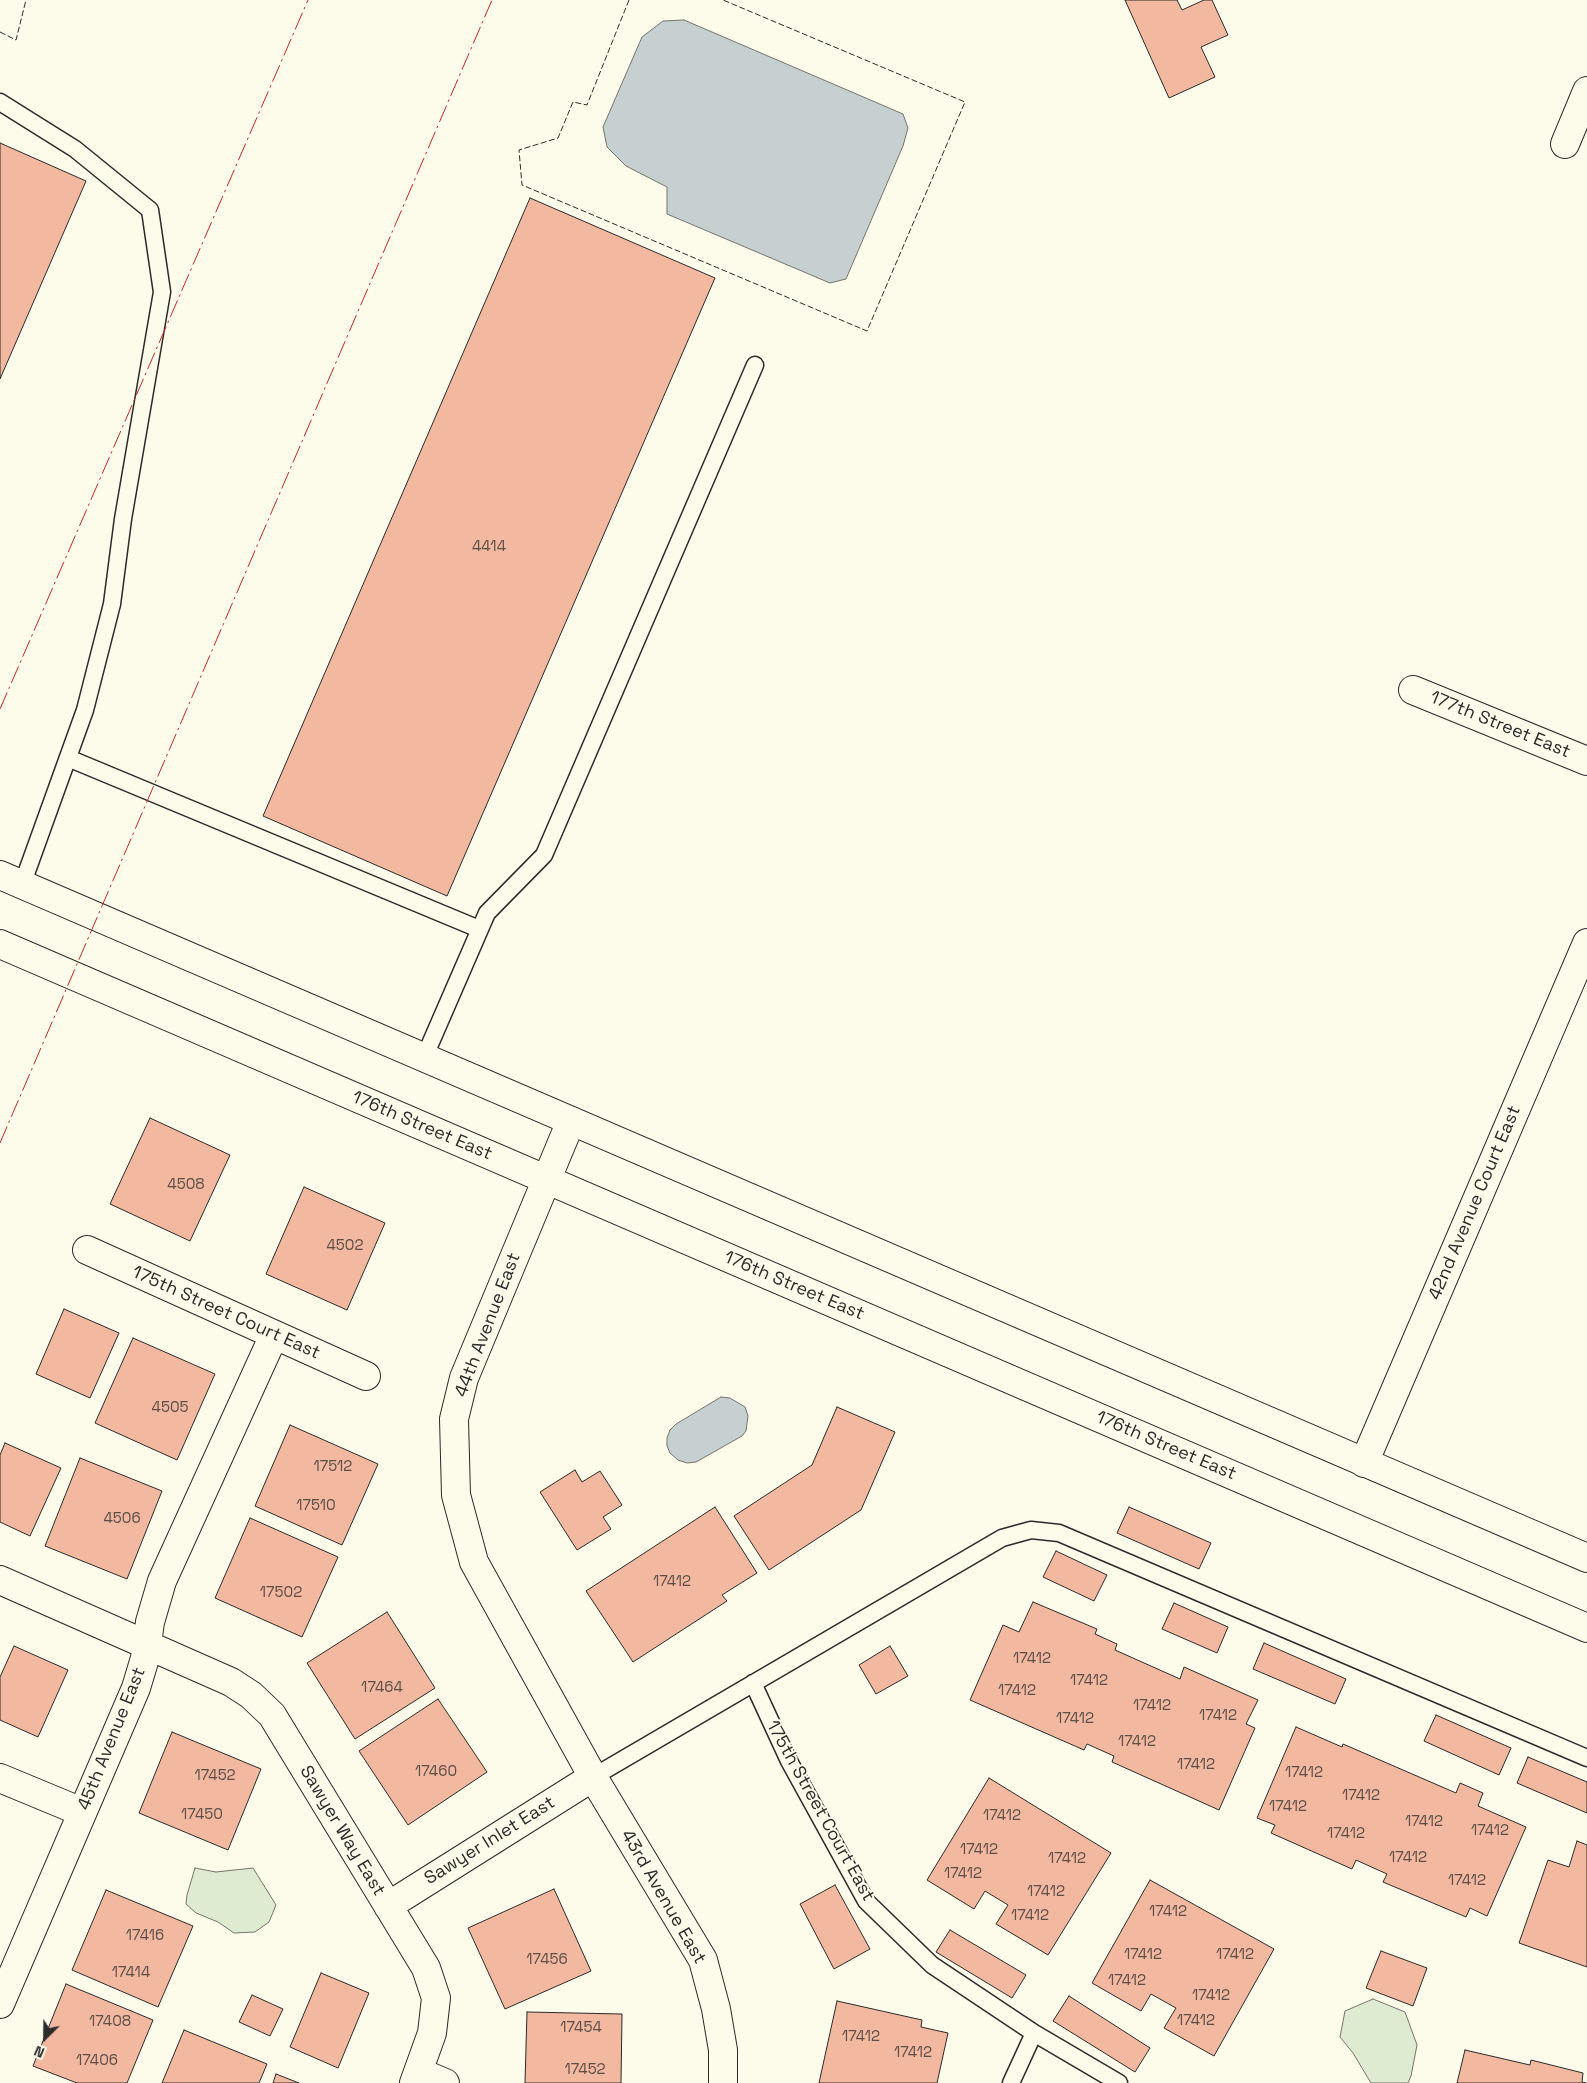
<!DOCTYPE html>
<style>
body{margin:0}
#map{position:relative;width:1587px;height:2083px;overflow:hidden;background:#fdfbea;font-family:"Space Grotesk",sans-serif}
canvas{display:block}
.north{position:absolute;left:20px;top:2013px;width:50px;height:50px;-webkit-text-stroke:4px #fdfbea;paint-order:stroke;rotate:203deg;font-size:14px;font-weight:700;line-height:20px;text-align:center;color:#2b2b2b}
.north::after{content:'';display:block;margin:auto;width:18px;height:22px;background:#2b2b2b;clip-path:polygon(50% 0,100% 100%,50% 72%,0 100%)}
</style>
<div id="map">
<canvas width="1587" height="2083"></canvas>
<div class="north">N</div>
</div>
<script>
const ctx = document.querySelector('canvas').getContext('2d');
ctx.lineJoin = 'round';
function fill(path, color) { ctx.fillStyle = color; ctx.fill(path, 'evenodd'); }
const toPath = rows => new Path2D(rows.map(r => 'M' + r).join(''));
function strokePath(path, color, width, dash) { ctx.strokeStyle = color; ctx.lineWidth = width; ctx.lineCap = dash ? 'butt' : 'round'; ctx.setLineDash(dash || []); ctx.stroke(path); }
function label(font, color, halo, rows, align = 'center') {
  ctx.font = font + ' "Space Grotesk",sans-serif'; ctx.lineWidth = 4; ctx.setLineDash([]); ctx.textBaseline = 'middle'; ctx.strokeStyle = halo; ctx.fillStyle = color; for (const [text, x, y, turn = 0] of rows) {
    ctx.save(); ctx.translate(x, y); ctx.rotate((+turn || 0) * Math.PI / 180); ctx.textAlign = isNaN(turn) ? turn : align; if (halo) ctx.strokeText(text, 0, 0); ctx.fillText(text, 0, 0); ctx.restore();
  }
}
const green = toPath([
 [195,1868,216,1872,253,1868,276,1905,269,1922,255,1932,234,1933,218,1922,196,1913,186,1904,187,1895,195,1868],
 [1373,1999,1405,2012,1417,2045,1411,2076,1408,2083,1371,2083,1353,2053,1340,2037,1345,2011,1373,1999]
]);
const water = toPath([
 [684,20,903,114,908,128,903,146,846,279,830,283,667,214,667,187,626,166,607,147,603,127,642,37,663,21,684,20],
 [721,1397,730,1398,745,1407,748,1416,746,1431,742,1436,696,1462,687,1463,678,1460,670,1453,667,1446,667,1438,670,1430,676,1424,721,1397]
]);
const building = toPath([
 [1125,0,1177,0,1182,10,1204,0,1212,0,1228,35,1201,47,1215,77,1169,98,1125,0],
 [0,143,86,181,0,379,0,143],
 [530,198,715,278,447,896,263,816,530,198],
 [150,1118,230,1155,190,1241,110,1204,150,1118],
 [304,1187,385,1223,347,1310,266,1274,304,1187],
 [64,1309,119,1333,90,1398,36,1374,64,1309],
 [133,1338,215,1374,177,1460,95,1423,133,1338],
 [837,1407,895,1432,861,1510,769,1570,734,1516,812,1465,837,1407],
 [290,1425,378,1464,342,1545,255,1506,290,1425],
 [5,1443,61,1468,30,1536,0,1522,0,1455,5,1443],
 [80,1458,162,1491,127,1579,45,1546,80,1458],
 [575,1470,582,1482,600,1471,622,1505,603,1517,611,1529,577,1550,540,1492,575,1470],
 [715,1507,757,1573,722,1595,727,1601,633,1662,586,1591,715,1507],
 [1129,1507,1211,1543,1199,1569,1117,1533,1129,1507],
 [250,1518,338,1557,302,1637,215,1598,250,1518],
 [1056,1551,1107,1575,1094,1601,1043,1577,1056,1551],
 [1033,1602,1097,1629,1095,1634,1117,1644,1115,1650,1180,1679,1184,1667,1258,1700,1246,1724,1255,1728,1219,1810,1112,1762,1114,1756,1087,1744,1084,1750,970,1700,1003,1625,1019,1632,1033,1602],
 [1174,1603,1228,1627,1217,1653,1162,1629,1174,1603],
 [387,1612,435,1688,355,1739,307,1663,387,1612],
 [1264,1643,1346,1679,1335,1704,1253,1669,1264,1643],
 [14,1646,68,1670,38,1737,0,1720,0,1677,14,1646],
 [890,1646,908,1676,876,1694,859,1665,890,1646],
 [438,1699,487,1772,408,1825,359,1751,438,1699],
 [1436,1715,1511,1748,1499,1775,1424,1741,1436,1715],
 [1296,1727,1342,1747,1343,1744,1456,1793,1460,1783,1483,1793,1478,1806,1526,1827,1487,1916,1470,1908,1466,1917,1383,1882,1387,1874,1356,1860,1352,1869,1271,1833,1275,1825,1257,1818,1296,1727],
 [172,1732,261,1769,228,1850,139,1813,172,1732],
 [1528,1757,1587,1782,1587,1813,1517,1783,1528,1757],
 [989,1778,1111,1853,1048,1955,996,1924,1008,1905,985,1891,974,1909,927,1880,989,1778],
 [1577,1841,1587,1845,1587,1967,1519,1943,1548,1860,1569,1867,1577,1841],
 [1150,1880,1274,1949,1214,2056,1164,2028,1176,2008,1151,1994,1141,2011,1092,1983,1150,1880],
 [835,1885,870,1949,834,1969,800,1904,835,1885],
 [554,1889,591,1971,505,2009,468,1928,554,1889],
 [106,1890,193,1926,158,2007,72,1970,106,1890],
 [950,1930,1026,1975,1012,1998,936,1952,950,1930],
 [1381,1951,1427,1968,1413,2006,1366,1988,1381,1951],
 [321,1973,369,1993,338,2068,290,2047,321,1973],
 [66,1984,153,2020,127,2083,77,2083,33,2066,66,1984],
 [252,1995,283,2009,270,2036,239,2022,252,1995],
 [1069,1996,1150,2048,1135,2072,1053,2021,1069,1996],
 [837,2001,922,2020,921,2027,948,2033,937,2083,819,2083,837,2001],
 [527,2012,622,2014,621,2083,525,2083,527,2012],
 [184,2030,267,2064,259,2083,162,2083,184,2030],
 [1465,2050,1530,2065,1531,2060,1583,2073,1582,2082,1586,2083,1457,2083,1465,2050],
 [276,2074,299,2083,273,2083,276,2074]
]);
const lane = toPath([
 [0,102,75,149,150,210,162,292,123,519,112,604,85,710,22,885],
 [68,758,479,929],
 [424,1058,487,913,544,855,755,365],
 [753,1683,789,1761,866,1901,932,1965,1034,2033,1119,2083],
 [593,1777,1002,1538,1031,1530,1059,1533,1587,1758],
 [1011,2083,1034,2033]
]);
const street = toPath([
 [1565,144,1587,91],
 [1413,690,1587,761],
 [571,1121,464,1378,454,1419,456,1495,474,1562,593,1777,703,1960,716,2009,723,2050,723,2083],
 [87,1250,366,1376],
 [1364,1463,1587,943],
 [0,1580,231,1682,251,1695,272,1715,426,1968,436,1998,432,2033,414,2083],
 [0,1778,82,1812],
 [388,1906,593,1777],
 [0,2004,136,1688,145,1658,150,1622,162,1581,274,1335],
 [419,2072,445,2083]
]);
const primary = toPath([
 [0,875,1587,1558],
 [0,944,1587,1628]
]);
const fence = toPath([
 [629,0,587,105,573,102,558,138,519,150,522,185,867,331,965,102,723,0],
 [0,32,16,40,26,0]
]);
const power = toPath([
 [0,709,308,0],
 [0,1143,492,0]
]);
const numberNames = [
 ["4414",489,547],
 ["4508",186,1185],
 ["4502",345,1246],
 ["4505",170,1408],
 ["17512",333,1467],
 ["17510",316,1506],
 ["4506",122,1519],
 ["17412",672,1582],
 ["17502",281,1593],
 ["17412",1032,1659],
 ["17412",1089,1681],
 ["17464",382,1688],
 ["17412",1017,1691],
 ["17412",1152,1706],
 ["17412",1218,1716],
 ["17412",1075,1719],
 ["17412",1137,1742],
 ["17412",1196,1765],
 ["17460",436,1772],
 ["17412",1304,1773],
 ["17452",215,1776],
 ["17412",1361,1796],
 ["17412",1288,1807],
 ["17450",202,1815],
 ["17412",1002,1816],
 ["17412",1424,1822],
 ["17412",1490,1831],
 ["17412",1346,1834],
 ["17412",979,1850],
 ["17412",1408,1858],
 ["17412",1067,1859],
 ["17412",963,1874],
 ["17412",1467,1881],
 ["17412",1046,1892],
 ["17412",1168,1912],
 ["17412",1030,1916],
 ["17416",145,1936],
 ["17412",1143,1955],
 ["17412",1235,1955],
 ["17456",547,1960],
 ["17414",131,1973],
 ["17412",1127,1981],
 ["17412",1211,1996],
 ["17412",1196,2021],
 ["17408",110,2022],
 ["17454",581,2028],
 ["17412",861,2037],
 ["17412",913,2053],
 ["17406",97,2061],
 ["17452",585,2070]
];
const streetNames = [
 ["177th Street East",1500,725,22],
 ["176th Street East",422,1126,23],
 ["42nd Avenue Court East",1475,1203,-67],
 ["176th Street East",794,1286,23],
 ["175th Street Court East",226,1313,24],
 ["44th Avenue East",488,1325,-69],
 ["176th Street East",1166,1446,23],
 ["45th Avenue East",112,1739,-68],
 ["175th Street Court East",820,1811,61],
 ["Sawyer Way East",342,1831,59],
 ["Sawyer Inlet East",490,1841,-32],
 ["43rd Avenue East",663,1897,60]
];
fill(green, '#deebd1');
strokePath(green, '#74746e', 1);
fill(water, '#c7d0d0');
strokePath(water, '#74746e', 1);
fill(building, '#f2b8a0');
strokePath(building, '#2b2b2b', 1);
strokePath(lane, '#2b2b2b', 19);
strokePath(street, '#2b2b2b', 30);
strokePath(primary, '#2b2b2b', 30);
strokePath(lane, '#fdfbea', 16);
strokePath(street, '#fdfbea', 28);
strokePath(primary, '#fdfbea', 28);
strokePath(fence, '#2b2b2b', 1, [6, 2.5]);
strokePath(power, '#c62828', 1, [18, 4, 2.5, 4]);
label('15px', '#5d4e48', null, numberNames);
label('18px', '#2b2b2b', '#fdfbea', streetNames);
</script>
